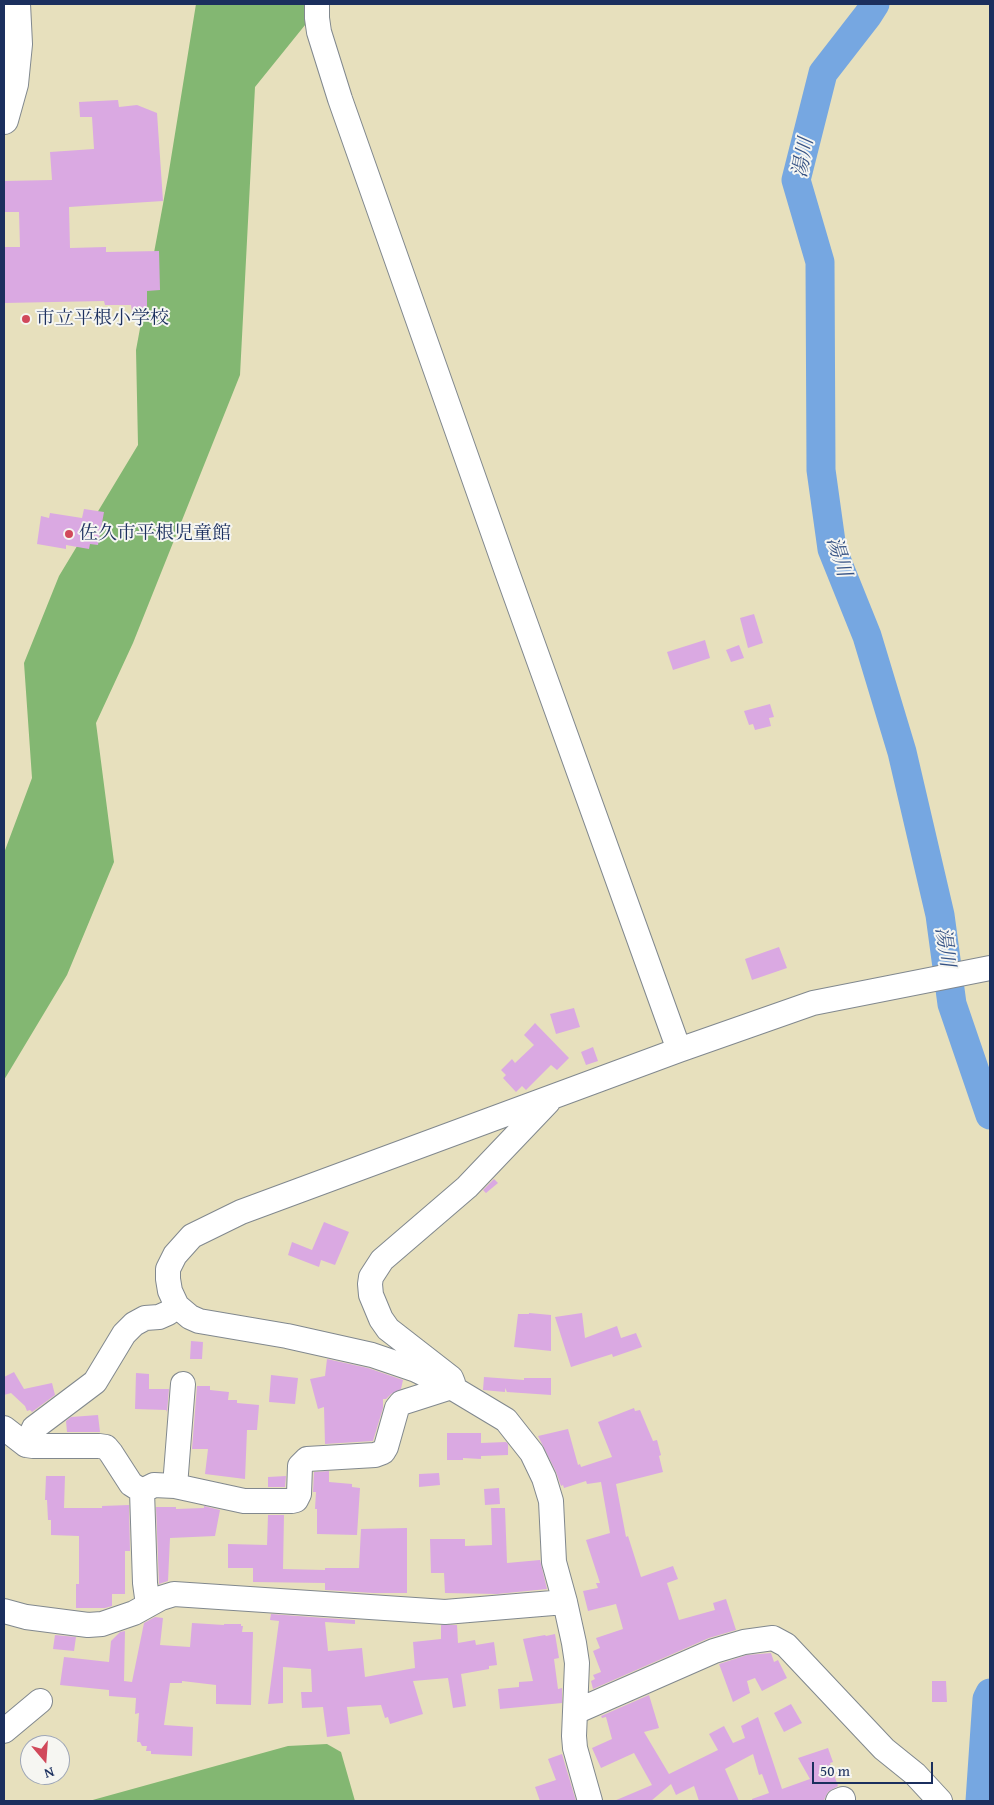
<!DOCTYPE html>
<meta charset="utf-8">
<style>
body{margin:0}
#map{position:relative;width:994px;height:1805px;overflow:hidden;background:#e7e0bd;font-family:"Gentium Book Plus",serif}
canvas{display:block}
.frame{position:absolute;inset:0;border:5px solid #1b2f5e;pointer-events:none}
.north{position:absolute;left:20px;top:1735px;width:50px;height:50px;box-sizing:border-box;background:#f6f6f2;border:1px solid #9ea6b7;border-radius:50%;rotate:162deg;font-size:14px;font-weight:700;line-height:20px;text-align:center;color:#1b2f5e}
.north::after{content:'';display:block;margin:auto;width:18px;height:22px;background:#d1495b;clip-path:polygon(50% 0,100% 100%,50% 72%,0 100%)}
.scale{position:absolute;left:812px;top:1762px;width:121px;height:22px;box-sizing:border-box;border:2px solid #1b2f5e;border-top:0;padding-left:6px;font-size:15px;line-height:18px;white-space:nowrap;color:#1b2f5e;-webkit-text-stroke:4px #f6f6f2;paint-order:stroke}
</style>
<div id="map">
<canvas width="994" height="1805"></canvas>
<div class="frame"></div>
<div class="north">N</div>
<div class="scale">50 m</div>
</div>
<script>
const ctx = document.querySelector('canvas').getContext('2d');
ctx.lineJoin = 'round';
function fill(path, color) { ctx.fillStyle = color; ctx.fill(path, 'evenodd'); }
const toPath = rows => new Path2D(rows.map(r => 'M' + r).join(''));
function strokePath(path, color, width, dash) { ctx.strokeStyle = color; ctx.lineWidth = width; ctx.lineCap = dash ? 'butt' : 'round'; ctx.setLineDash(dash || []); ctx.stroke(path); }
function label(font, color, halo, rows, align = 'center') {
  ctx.font = font + ' "Gentium Book Plus","Noto Serif JP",serif'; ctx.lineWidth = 4; ctx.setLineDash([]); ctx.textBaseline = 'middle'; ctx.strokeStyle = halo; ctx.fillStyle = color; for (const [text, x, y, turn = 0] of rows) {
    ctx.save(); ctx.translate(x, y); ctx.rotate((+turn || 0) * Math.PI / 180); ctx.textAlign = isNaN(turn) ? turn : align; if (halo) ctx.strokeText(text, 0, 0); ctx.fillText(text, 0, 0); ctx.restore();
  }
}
const forest = toPath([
 [196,4,322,4,255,87,240,375,133,643,96,723,114,862,67,975,4,1080,4,853,32,778,24,663,59,576,138,445,136,350,168,177],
 [327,1744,341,1752,355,1801,89,1801,288,1746]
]);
const river = toPath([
 [875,4,868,15,823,73,796,180,820,262,821,470,832,549,867,636,902,752,940,915,952,1004,990,1115],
 [980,1801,987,1699,990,1693]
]);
const building = toPath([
 [118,100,119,107,137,105,157,113,163,201,69,207,70,248,106,247,106,252,159,251,160,290,147,291,147,312,132,312,131,305,105,305,104,301,4,303,4,247,20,247,19,212,4,212,4,181,52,180,50,152,94,149,92,117,80,117,79,102],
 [84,509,104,512,98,545,90,544,89,549,66,545,66,549,37,544,41,516,49,518,50,513,82,518],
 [754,614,763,643,748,648,740,618],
 [705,640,710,658,673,670,667,652],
 [739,645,744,658,731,662,726,650],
 [770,704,774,717,769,718,771,726,755,730,753,724,749,725,744,711],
 [779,947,787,968,752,980,745,959],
 [574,1008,580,1027,556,1034,550,1014],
 [535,1023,569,1058,557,1070,551,1065,526,1090,522,1086,516,1092,503,1078,506,1075,501,1070,512,1059,515,1063,534,1045,524,1035],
 [593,1047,598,1061,586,1065,581,1052],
 [494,1179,498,1183,486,1193,483,1190],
 [324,1222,349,1232,335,1265,321,1260,319,1267,288,1255,292,1242,312,1250],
 [529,1313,551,1315,551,1351,514,1347,518,1314,529,1314],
 [582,1313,585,1338,617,1326,621,1338,636,1333,642,1347,613,1357,612,1354,571,1367,555,1317],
 [191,1341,203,1342,202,1359,190,1359],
 [327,1359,368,1368,403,1380,401,1389,391,1394,386,1399,383,1399,383,1408,373,1441,325,1444,324,1407,318,1409,310,1379,325,1376],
 [14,1372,24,1389,52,1383,55,1395,32,1412,30,1410,27,1411,25,1406,11,1393,4,1395,4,1377],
 [136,1373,149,1374,149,1389,169,1389,167,1412,166,1410,135,1409],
 [271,1375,298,1378,295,1404,269,1402],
 [484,1377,524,1380,524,1378,551,1378,551,1395,507,1392,505,1388,505,1392,483,1390],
 [197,1386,210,1386,210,1390,229,1392,228,1400,237,1400,237,1403,259,1405,257,1430,247,1430,245,1479,205,1474,208,1449,192,1449],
 [634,1408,635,1411,640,1410,653,1441,657,1440,661,1455,659,1456,663,1472,616,1484,626,1537,628,1536,641,1577,673,1566,678,1579,667,1583,679,1620,715,1610,713,1603,726,1599,736,1630,709,1638,593,1689,591,1681,595,1679,593,1675,601,1672,593,1651,600,1648,596,1638,623,1629,616,1604,588,1611,583,1591,598,1588,596,1583,600,1583,586,1540,610,1533,601,1482,587,1484,586,1481,564,1488,563,1485,561,1486,556,1472,538,1436,568,1429,578,1465,580,1464,581,1467,612,1457,598,1422],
 [98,1415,100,1432,67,1432,66,1421,71,1417],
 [447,1433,481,1433,481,1443,506,1442,508,1444,508,1455,481,1456,481,1459,463,1458,463,1460,447,1460],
 [329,1471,329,1482,352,1484,352,1487,360,1488,357,1535,317,1534,317,1509,315,1509,316,1492,313,1492,314,1472],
 [439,1473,440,1485,419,1487,419,1474],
 [46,1476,65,1476,64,1508,102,1508,102,1506,129,1505,130,1551,125,1551,125,1594,112,1594,112,1606,105,1608,76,1608,76,1584,79,1584,79,1536,51,1535,51,1520,48,1520,47,1500,45,1500],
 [286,1476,285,1487,268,1487,268,1477],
 [499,1488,500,1504,485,1505,484,1489],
 [204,1506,220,1510,215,1536,170,1538,168,1581,159,1584,156,1507,176,1507,176,1509,204,1508],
 [491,1508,505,1508,507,1563,540,1560,547,1589,497,1594,445,1593,444,1573,431,1573,430,1539,465,1539,465,1546,492,1545],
 [268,1515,284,1515,283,1569,325,1570,325,1568,359,1568,361,1529,407,1528,407,1593,373,1593,325,1590,325,1583,253,1582,253,1568,228,1568,228,1544,267,1545],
 [271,1614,325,1618,325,1621,325,1618,355,1620,355,1624,325,1622,328,1651,362,1648,365,1677,415,1668,413,1642,441,1639,441,1625,457,1625,458,1643,475,1640,476,1645,494,1642,497,1665,489,1666,489,1669,461,1674,466,1706,453,1708,448,1678,413,1681,423,1714,390,1724,388,1717,385,1718,381,1705,347,1707,350,1734,327,1737,323,1707,302,1708,301,1692,312,1692,311,1669,283,1667,283,1703,268,1704,279,1621,270,1620],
 [155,1617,163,1618,160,1645,190,1647,192,1623,224,1625,224,1624,241,1624,241,1626,243,1626,242,1632,253,1632,251,1705,216,1704,216,1685,182,1681,182,1683,170,1683,164,1725,193,1727,192,1756,151,1754,151,1751,146,1751,147,1746,142,1746,140,1742,137,1742,139,1713,135,1714,136,1698,109,1696,109,1690,60,1685,64,1657,109,1662,111,1641,120,1632,125,1631,124,1681,132,1682,144,1623],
 [555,1634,559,1658,554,1659,558,1689,562,1688,562,1703,500,1709,498,1689,519,1687,519,1682,533,1681,523,1639,545,1635,546,1636],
 [55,1635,76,1637,74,1651,53,1649],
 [771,1653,774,1662,778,1660,787,1678,762,1691,755,1678,747,1681,750,1693,733,1702,719,1664,747,1655],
 [932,1681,946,1681,947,1702,932,1702],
 [649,1695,659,1728,644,1732,669,1774,718,1750,709,1734,724,1726,733,1743,745,1738,741,1726,758,1717,782,1789,810,1779,798,1758,828,1748,833,1762,830,1763,838,1786,828,1792,824,1800,820,1801,752,1801,752,1799,769,1793,762,1774,759,1775,753,1754,725,1769,739,1801,699,1801,694,1786,676,1795,671,1784,651,1801,614,1801,652,1785,634,1753,601,1768,592,1748,612,1739,606,1717,602,1718,601,1716],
 [791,1704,802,1723,784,1732,774,1713],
 [562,1754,576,1801,540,1801,535,1787,556,1780,548,1759]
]);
const minor = toPath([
 [317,4,317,18,319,32,340,99,507,572,679,1050],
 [4,1428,26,1445,33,1446,99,1446,106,1447,111,1453,131,1484,142,1491,145,1583,148,1605],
 [26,1445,34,1428,95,1382,124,1334,134,1324,145,1318,159,1317,168,1313,177,1306],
 [175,1486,183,1384],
 [142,1491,154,1485,175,1486,244,1501,292,1501,296,1500,299,1494,300,1466,307,1459,375,1455,383,1452,386,1447,397,1408,401,1403,451,1387,453,1383,451,1378,388,1329,381,1319,371,1295,370,1284,371,1277,382,1260,467,1187,548,1102],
 [4,1611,26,1617,88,1625,102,1624,134,1613,161,1598,174,1594,445,1612,565,1602],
 [575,1712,714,1651,744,1642,773,1638,786,1645,884,1749,915,1774,940,1801],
 [4,1731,40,1701],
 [590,1801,575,1748,574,1736,577,1663,574,1643,565,1602,554,1562,551,1501,544,1478,532,1453,506,1420,451,1387,416,1370,372,1355,287,1336,199,1321,190,1317,177,1306,170,1291,168,1279,168,1269,175,1255,192,1236,241,1212,679,1050,813,1003,990,968],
 [838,1801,843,1799]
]);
const major = toPath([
 [4,120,14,84,18,44,16,4]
]);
const markers = [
 [26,319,5,"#d1495b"],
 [69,534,5,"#d1495b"]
];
const poiNames = [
 ["市立平根小学校",36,319],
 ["佐久市平根児童館",79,534]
];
const waterNames = [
 ["湯川",804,158,-80],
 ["湯川",838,557,73],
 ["湯川",944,947,82]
];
fill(forest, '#83b772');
strokePath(river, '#76a7e1', 29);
fill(building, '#daa9e2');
strokePath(minor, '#81888e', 26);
strokePath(major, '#81888e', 30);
strokePath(minor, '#fff', 24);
strokePath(major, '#fff', 28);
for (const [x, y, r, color] of markers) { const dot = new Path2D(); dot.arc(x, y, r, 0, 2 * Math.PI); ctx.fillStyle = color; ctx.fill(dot); strokePath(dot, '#f6f6f2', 2); }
label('19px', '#1b2f5e', '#f6f6f2', poiNames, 'left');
label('italic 20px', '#365385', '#f6f6f2', waterNames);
</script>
